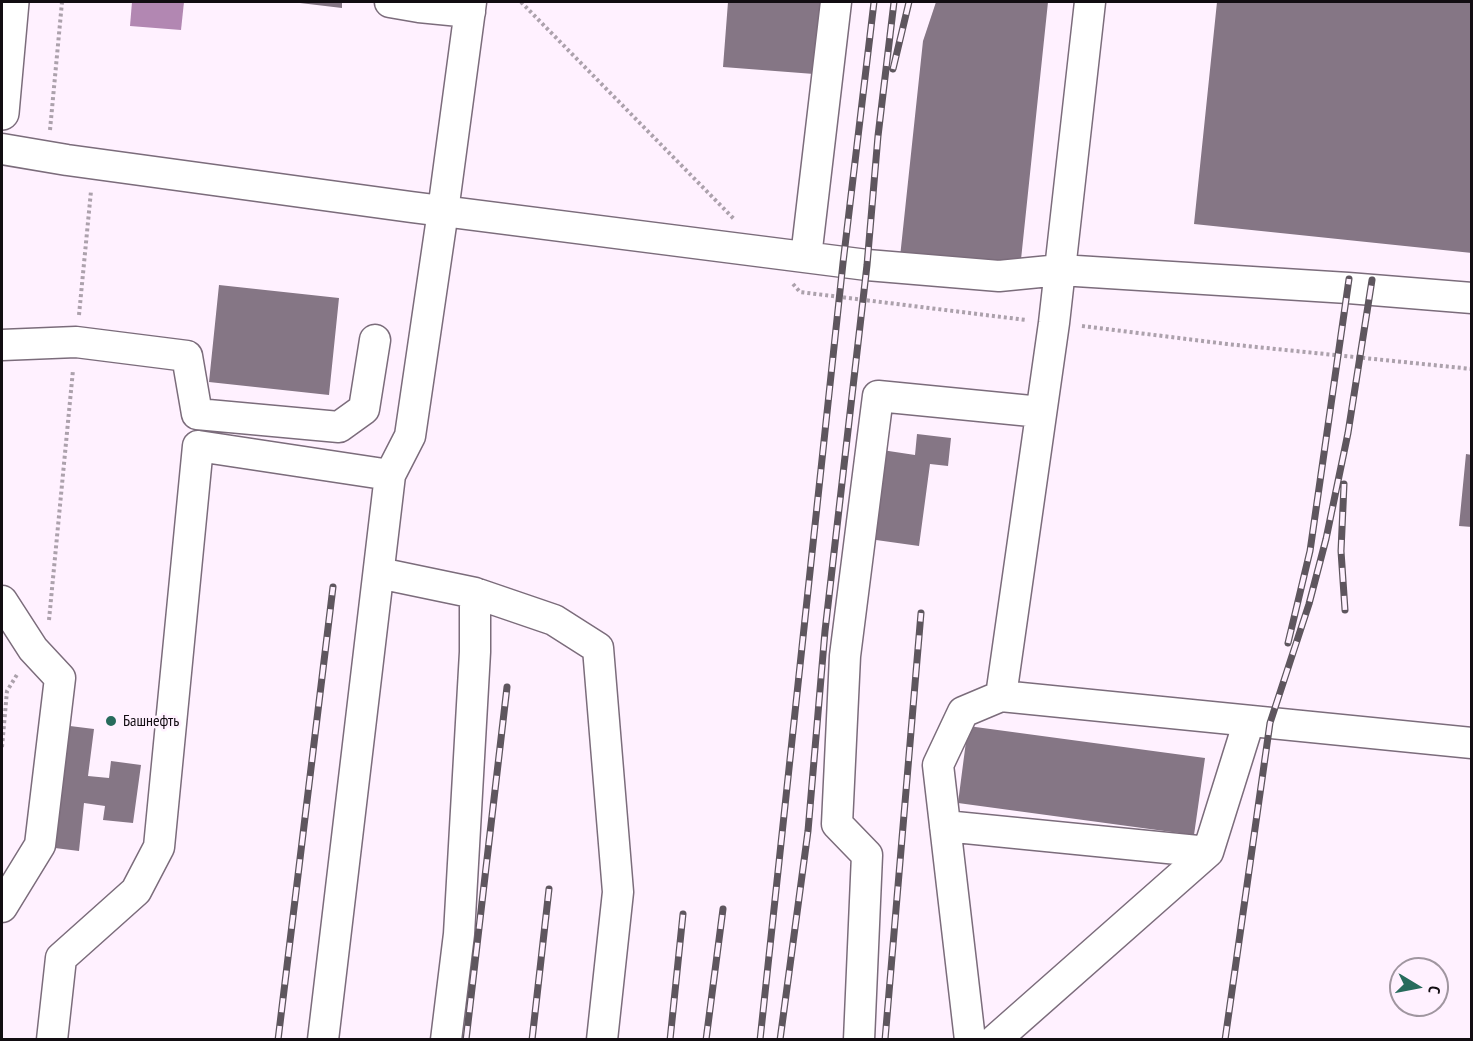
<!DOCTYPE html>
<meta charset="utf-8">
<style>
body{margin:0}
#map{position:relative;width:1473px;height:1041px;overflow:hidden;background:#fff1ff;font-family:"PT Sans Narrow",sans-serif}
canvas{display:block}
.frame{position:absolute;inset:0;border:3px solid #120d12;pointer-events:none}
.north{position:absolute;left:1389px;top:957px;width:60px;height:60px;box-sizing:border-box;background:#fff1ff;border:2px solid #a096a0;border-radius:50%;rotate:100deg;font-size:16px;font-weight:700;line-height:24px;text-align:center;color:#120d12}
.north::after{content:'';display:block;margin:auto;width:21px;height:27px;background:#276b5c;clip-path:polygon(50% 0,100% 100%,50% 72%,0 100%)}
</style>
<div id="map">
<canvas width="1473" height="1041"></canvas>
<div class="frame"></div>
<div class="north">С</div>
</div>
<script>
const ctx = document.querySelector('canvas').getContext('2d');
ctx.lineJoin = 'round';
function fill(path, color) { ctx.fillStyle = color; ctx.fill(path, 'evenodd'); }
const toPath = rows => new Path2D(rows.map(r => 'M' + r).join(''));
function strokePath(path, color, width, dash) { ctx.strokeStyle = color; ctx.lineWidth = width; ctx.lineCap = dash ? 'butt' : 'round'; ctx.setLineDash(dash || []); ctx.stroke(path); }
function label(font, color, halo, rows, align = 'center') {
  ctx.font = font + ' "PT Sans Narrow",sans-serif'; ctx.lineWidth = 5; ctx.setLineDash([]); ctx.textBaseline = 'middle'; ctx.strokeStyle = halo; ctx.fillStyle = color; for (const [text, x, y, turn = 0] of rows) {
    ctx.save(); ctx.translate(x, y); ctx.rotate((+turn || 0) * Math.PI / 180); ctx.textAlign = isNaN(turn) ? turn : align; if (halo) ctx.strokeText(text, 0, 0); ctx.fillText(text, 0, 0); ctx.restore();
  }
}
const water = toPath([
 [132,2,184,2,181,30,130,26]
]);
const building = toPath([
 [300,2,342,2,342,8,300,3],
 [728,2,820,2,814,74,723,67],
 [936,2,1048,2,1020,269,900,257,923,41],
 [1217,2,1472,2,1472,253,1194,224],
 [219,285,339,298,329,395,209,382],
 [917,434,951,438,948,466,930,464,919,546,869,539,882,450,915,455],
 [1466,454,1472,455,1472,527,1459,526],
 [70,726,94,729,88,776,109,778,111,761,141,765,133,823,103,820,105,806,84,803,79,851,55,848],
 [968,726,1205,758,1194,835,958,803]
]);
const path = toPath([
 [521,2,734,219],
 [50,130,62,2],
 [793,284,800,292,1026,320],
 [79,315,91,191],
 [1082,326,1227,344,1472,369],
 [49,620,73,370],
 [2,747,7,691,18,673]
]);
const minor = toPath([
 [390,2,419,7,470,12],
 [2,149,67,160,411,207,867,265,999,276,1060,270,1348,288,1472,298],
 [806,257,836,2],
 [2,345,76,342,187,356,197,414,339,427,364,409,375,340],
 [379,573,475,593,554,620,598,648,618,892,602,1040],
 [2,601,33,649,60,678,40,845,2,907],
 [1001,696,1054,323,1090,2],
 [945,826,1208,852],
 [52,1040,61,958,136,891,159,847,198,446,390,475,410,436,443,211,471,2],
 [323,1040,390,475],
 [446,1040,459,934,475,652,475,593],
 [859,1040,867,855,837,824,845,656,878,396,1041,412],
 [970,1040,938,765,963,712,1001,696,1472,743],
 [995,1040,1208,852,1249,721]
]);
const major = toPath([
 [2,113,12,2]
]);
const rail = toPath([
 [893,69,909,2],
 [1344,484,1341,551,1345,610],
 [1288,643,1310,551,1349,279],
 [278,1040,333,587],
 [466,1040,507,687],
 [532,1040,549,889],
 [670,1040,683,914],
 [706,1040,723,909],
 [760,1040,843,263,874,2],
 [780,1040,808,831,825,631,867,265,878,136,894,2],
 [885,1040,921,613],
 [1225,1040,1270,723,1309,604,1326,539,1348,433,1372,280]
]);
const markers = [
 [111,721,6,"#276b5c"]
];
const poiNames = [
 ["Башнефть",123,721]
];
fill(water, '#b287b2');
fill(building, '#857685');
strokePath(minor, '#7b6c7b', 33);
strokePath(major, '#7b6c7b', 36);
strokePath(path, '#aca1ac', 4, [3, 3]);
strokePath(minor, '#fff', 30);
strokePath(major, '#fff', 33);
strokePath(rail, '#5e565e', 7);
strokePath(rail, '#fff1ff', 4.5, [14]);
for (const [x, y, r, color] of markers) { const dot = new Path2D(); dot.arc(x, y, r, 0, 2 * Math.PI); ctx.fillStyle = color; ctx.fill(dot); strokePath(dot, '#fff1ff', 2); }
label('16px', '#120d12', '#fff1ff', poiNames, 'left');
</script>
